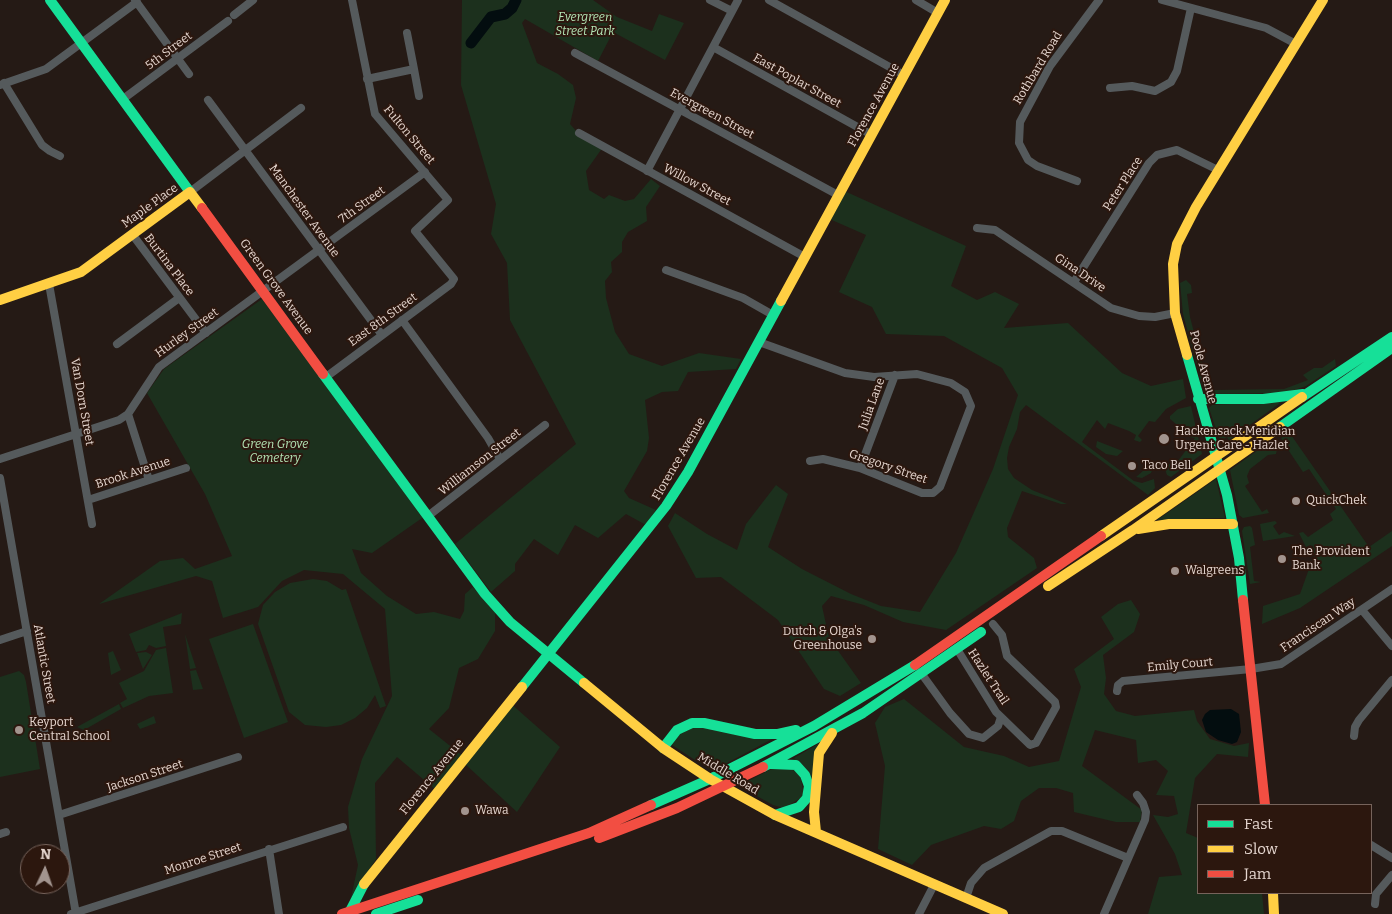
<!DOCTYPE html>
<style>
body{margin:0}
#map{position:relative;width:1392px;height:914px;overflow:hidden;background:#251a15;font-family:Bitter,serif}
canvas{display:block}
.legend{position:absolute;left:1197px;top:804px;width:175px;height:90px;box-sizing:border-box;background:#2c170e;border:1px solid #76635b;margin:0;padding:6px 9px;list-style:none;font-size:15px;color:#e5d6cf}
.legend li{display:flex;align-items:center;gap:10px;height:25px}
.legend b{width:25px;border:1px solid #76635b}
.north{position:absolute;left:20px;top:844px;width:50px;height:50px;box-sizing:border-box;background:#2c170e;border:1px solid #76635b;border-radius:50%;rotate:3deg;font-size:14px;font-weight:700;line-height:20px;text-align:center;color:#e5d6cf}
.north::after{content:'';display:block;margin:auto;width:18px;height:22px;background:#a2948e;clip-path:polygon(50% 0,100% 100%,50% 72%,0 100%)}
</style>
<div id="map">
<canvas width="1392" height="914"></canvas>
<ul class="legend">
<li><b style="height:6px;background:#16e098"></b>Fast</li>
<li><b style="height:6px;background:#ffcf43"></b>Slow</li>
<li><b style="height:6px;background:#f24e42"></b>Jam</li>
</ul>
<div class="north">N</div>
</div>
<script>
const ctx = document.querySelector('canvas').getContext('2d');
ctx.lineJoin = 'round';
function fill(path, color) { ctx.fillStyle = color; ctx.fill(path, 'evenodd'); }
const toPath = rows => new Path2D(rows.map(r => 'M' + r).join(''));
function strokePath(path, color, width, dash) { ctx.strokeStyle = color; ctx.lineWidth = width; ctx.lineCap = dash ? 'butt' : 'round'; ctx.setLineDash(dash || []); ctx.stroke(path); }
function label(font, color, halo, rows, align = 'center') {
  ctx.font = font + ' Bitter,serif'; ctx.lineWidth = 4; ctx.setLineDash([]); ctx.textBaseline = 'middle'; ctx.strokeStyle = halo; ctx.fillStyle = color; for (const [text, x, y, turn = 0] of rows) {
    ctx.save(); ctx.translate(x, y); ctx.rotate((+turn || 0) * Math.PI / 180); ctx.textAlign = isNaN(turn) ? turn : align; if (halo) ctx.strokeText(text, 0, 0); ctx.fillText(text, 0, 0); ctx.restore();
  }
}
const green = toPath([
 [462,0,593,0,617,17,652,31,659,14,684,23,665,60,613,32,598,61,525,19,522,23,537,63,558,74,573,85,576,98,570,124,577,132,603,147,586,171,589,190,604,199,609,195,625,201,634,199,651,179,660,186,646,207,647,221,628,232,622,242,622,252,611,262,612,272,605,281,606,298,615,332,629,354,662,366,699,353,741,359,736,369,688,372,678,391,662,392,645,400,649,438,647,451,624,491,629,498,656,510,646,525,626,514,598,538,575,525,558,555,534,539,515,564,515,571,491,592,455,544,576,444,510,320,507,263,491,234,496,204,461,85],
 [840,189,966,246,951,286,977,300,995,292,1019,304,1004,328,1068,323,1122,373,1151,386,1183,379,1186,398,1166,409,1155,422,1149,421,1138,436,1142,440,1140,442,1134,440,1136,435,1129,431,1108,423,1105,429,1097,420,1082,442,1134,481,1142,483,1154,479,1155,488,1148,495,1026,405,1020,412,1017,429,1009,447,1007,458,1008,469,1014,478,1032,490,1067,504,1061,504,1022,491,1007,528,1008,537,1034,558,1037,568,946,630,903,622,864,605,831,596,822,606,829,638,861,683,840,696,824,689,778,620,721,577,696,578,668,526,675,513,707,534,737,550,746,524,776,485,788,494,768,547,802,569,851,594,881,606,920,612,956,553,993,469,1018,395,1002,368,944,336,886,334,872,307,839,292,866,235,825,217],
 [1186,280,1191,285,1192,293,1187,294,1190,317,1208,386,1213,386,1213,390,1284,389,1308,380,1303,375,1314,368,1322,368,1335,359,1336,366,1306,386,1285,393,1207,394,1204,392,1183,314,1180,283],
 [262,299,425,516,372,553,352,549,361,573,387,596,416,614,434,612,460,619,464,611,465,594,473,587,495,612,495,631,478,659,459,668,449,708,429,729,464,757,509,702,560,747,517,812,464,763,436,790,397,757,375,783,376,859,351,898,358,865,349,828,348,807,362,759,392,696,385,609,343,574,304,570,282,581,258,607,223,618,212,581,196,576,99,604,160,561,183,558,195,569,232,556,205,494,147,393,164,369],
 [1283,401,1229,440,1227,437,1220,441,1209,408,1212,405],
 [1191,406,1202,454,1171,477,1167,475,1165,469,1169,464,1175,465,1195,438,1189,437,1188,434,1170,419,1170,416,1178,409],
 [1289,432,1369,547,1392,531,1392,546,1300,608,1262,624,1263,606,1300,594,1310,566,1315,563,1313,546,1310,545,1306,547,1299,533,1303,532,1308,537,1333,520,1330,514,1336,509,1309,469,1303,472,1289,451,1281,438],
 [1097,441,1120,450,1123,451,1117,456,1106,454,1096,447],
 [1268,443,1274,444,1277,449,1276,454,1268,455,1250,469,1247,476,1249,483,1245,486,1262,512,1267,509,1269,513,1243,518,1239,515,1230,470],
 [1151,464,1153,468,1151,473,1142,478,1136,477],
 [1216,479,1225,518,1157,520],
 [1275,521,1277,523,1273,526,1279,535,1284,532,1295,536,1263,541,1260,524],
 [1250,526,1252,528,1255,545,1250,547,1254,581,1261,582,1250,584,1242,531,1244,527],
 [313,579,327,581,342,590,346,589,386,706,380,708,375,695,367,708,355,718,341,725,326,727,305,725,289,712,258,624,263,605,275,592,290,583],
 [1131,600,1140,614,1134,632,1103,655,1106,678,1104,694,1116,711,1135,716,1194,710,1197,721,1210,739,1234,746,1249,743,1248,757,1217,754,1195,778,1186,833,1198,838,1198,893,1262,893,1264,914,1148,914,1159,877,1182,875,1175,854,1153,815,1168,817,1178,814,1174,796,1156,795,1168,771,1156,760,1138,763,1136,740,1095,730,1082,766,1142,810,1140,822,1116,822,1074,812,1073,793,1056,788,1039,788,1021,801,1014,821,1001,829,984,826,931,845,912,865,878,849,885,766,875,723,885,707,904,699,964,747,1004,756,1029,767,1059,761,1081,687,1074,669,1114,639,1101,617,1118,604],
 [182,613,181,624,163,627,166,646,156,648,149,645,146,650,136,652,129,634],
 [253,624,288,722,244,738,209,639],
 [185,634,196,668,190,669],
 [166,648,173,693,149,696,123,708,120,703,127,699,119,683,144,671,156,650],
 [113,651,121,670,111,675,108,653],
 [146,652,152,655,143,669,137,653],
 [196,670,203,689,193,690,190,671],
 [19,671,24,675,26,682,40,769,0,777,0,677],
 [119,704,121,709,84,730,77,727],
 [154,716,156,723,140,729,137,724],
 [692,725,774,738,712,771,672,745,674,738],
 [818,744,813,779,794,758],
 [779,765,800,772,804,796,784,808,773,805,739,786]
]);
const water = toPath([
 [1210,710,1231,709,1239,714,1241,732,1237,742,1232,744,1218,740,1206,732,1202,720,1205,714]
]);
const river = toPath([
 [471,43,491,17,505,14,512,8,516,0]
]);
const street = toPath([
 [135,0,189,74],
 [710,0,732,11],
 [769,0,904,75],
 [916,0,938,13],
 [1162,0,1266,28,1296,44],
 [234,15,253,0],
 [713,47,872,135],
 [575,53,838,195],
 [414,69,419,96],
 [367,79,414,69,407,33],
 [4,83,42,145,50,151,60,156],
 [0,85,46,69,137,2],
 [1110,88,1132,86,1155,91,1171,82,1177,71,1191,8],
 [123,99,228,21],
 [208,100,382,335],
 [579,133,805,257],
 [647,171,738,0],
 [1077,181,1037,166,1028,160,1019,143,1020,122,1050,66,1099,0],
 [190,192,301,108],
 [977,228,995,230,1111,308,1139,316,1155,317,1175,313],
 [132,234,206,333],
 [666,270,743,298,773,315],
 [1074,282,1149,163,1157,155,1177,150,1218,170],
 [49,284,92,524],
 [402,320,488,438,500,459],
 [759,342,845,373,874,377,917,374,951,383,965,392,971,406,940,487,933,493,922,493,860,468,823,459,810,461],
 [117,344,179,298],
 [326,377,451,284,454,279,415,231,448,200,375,114,352,0],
 [128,414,149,480],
 [0,459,119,420,128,414,159,367,425,172],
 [860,468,895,375],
 [0,478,76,914],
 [88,500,186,468],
 [428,516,545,425],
 [1362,610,1392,646],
 [0,640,27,631],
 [957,649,996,712,1030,745,1036,743,1056,707,1055,702,1007,656,1002,635,993,624],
 [921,673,950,713,969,734,983,738,998,726,1001,717],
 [1117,691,1118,685,1123,681,1251,669,1281,664,1392,589],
 [1354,736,1355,727,1359,720,1392,680],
 [59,815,238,757],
 [0,834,6,832],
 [1371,845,1392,858],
 [269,849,279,914],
 [966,898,971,883,984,868,1051,831,1062,831,1128,858],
 [1375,904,1376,894,1392,875],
 [71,914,343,827],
 [919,914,934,885],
 [1104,914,1145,820,1146,812,1143,803,1137,795]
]);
const fast = toPath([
 [50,0,190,192],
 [1187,355,1227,495,1239,558,1243,600],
 [323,374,485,594,510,622,584,683],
 [1302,397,1392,337],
 [1198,399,1263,399,1303,394],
 [1280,427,1392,348],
 [522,687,666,506,688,472,781,301],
 [663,748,677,730,692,723,704,723,755,734,778,734,796,730],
 [772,764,796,765,805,775,809,786,807,798,799,807,775,815],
 [763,767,863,713,981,632],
 [651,805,710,779,814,726,915,665],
 [350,911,364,884],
 [376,914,418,900]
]);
const slow = toPath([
 [0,300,81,272,190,192,202,208],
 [781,301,945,0],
 [1187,355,1175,313,1173,264,1177,244,1196,207,1323,0],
 [1138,529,1169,524,1233,524],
 [1101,536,1302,397],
 [1048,586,1133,530,1280,427],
 [584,683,663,748,710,779,775,815,1003,914],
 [816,832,814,812,819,753,832,733],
 [364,884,522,687],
 [1273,893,1274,914]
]);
const jam = toPath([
 [202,208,323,374],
 [1243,600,1265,805],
 [915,665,1101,536],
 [599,838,677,808,763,767],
 [342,914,589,833,651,805]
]);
const markers = [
 [1164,439,6,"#a2948e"],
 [1132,466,5,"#a2948e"],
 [1296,501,5,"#a2948e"],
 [1282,559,5,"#a2948e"],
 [1175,571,5,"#a2948e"],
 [872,639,5,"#a2948e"],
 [19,730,5,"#a2948e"],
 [465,811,5,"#a2948e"]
];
const parkNames = [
 ["Evergreen",585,18],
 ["Street Park",585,32],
 ["Green Grove",275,445],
 ["Cemetery",275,459]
];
const streetNames = [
 ["5th Street",169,51,-37],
 ["Rothbard Road",1038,68,-59],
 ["East Poplar Street",797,81,29],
 ["Florence Avenue",874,105,-61],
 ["Evergreen Street",712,114,28],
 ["Fulton Street",409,135,50],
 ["Peter Place",1123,184,-57],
 ["Willow Street",697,185,28],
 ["7th Street",362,205,-36],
 ["Maple Place",150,206,-36],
 ["Manchester Avenue",304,211,54],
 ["Burtina Place",169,265,53],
 ["Gina Drive",1080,273,34],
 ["Green Grove Avenue",276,287,54],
 ["East 8th Street",383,320,-36],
 ["Hurley Street",187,333,-36],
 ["Poole Avenue",1203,367,75],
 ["Van Dorn Street",82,402,80],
 ["Julia Lane",872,404,-70],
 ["Florence Avenue",679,459,-60],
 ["Williamson Street",480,462,-38],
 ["Gregory Street",888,467,19],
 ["Brook Avenue",133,473,-18],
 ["Franciscan Way",1318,625,-34],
 ["Atlantic Street",44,664,80],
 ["Emily Court",1180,665,-5],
 ["Hazlet Trail",988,677,57],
 ["Middle Road",728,774,31],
 ["Jackson Street",145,776,-18],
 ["Florence Avenue",432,777,-51],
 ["Monroe Street",203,859,-18]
];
const poiNames = [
 ["Hackensack Meridian",1175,432],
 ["Urgent Care - Hazlet",1175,446],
 ["Taco Bell",1142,466],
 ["QuickChek",1306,501],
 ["The Provident",1292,552],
 ["Bank",1292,566],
 ["Walgreens",1185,571],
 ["Dutch & Olga's",862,632,"right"],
 ["Greenhouse",862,646,"right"],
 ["Keyport",29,723],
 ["Central School",29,737],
 ["Wawa",475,811]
];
fill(green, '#1c301d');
fill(water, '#030d0f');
strokePath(river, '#030d0f', 11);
strokePath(street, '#555a5c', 8);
strokePath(fast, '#16e098', 10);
strokePath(slow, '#ffcf43', 10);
strokePath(jam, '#f24e42', 10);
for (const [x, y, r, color] of markers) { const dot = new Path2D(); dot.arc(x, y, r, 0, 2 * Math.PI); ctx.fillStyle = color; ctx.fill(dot); strokePath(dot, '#2c170e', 2); }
label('italic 12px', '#b2e5b5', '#2c170e', parkNames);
label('12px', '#e5d6cf', '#2c170e', streetNames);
label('12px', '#e5d6cf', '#2c170e', poiNames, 'left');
</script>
